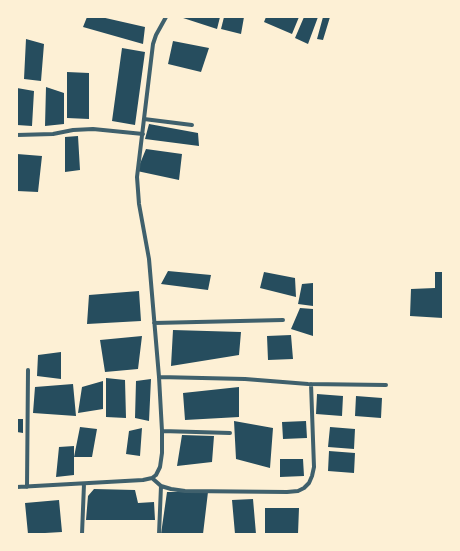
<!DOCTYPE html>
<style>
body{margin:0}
#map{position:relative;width:460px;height:551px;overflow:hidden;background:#fdf0d5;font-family:Figtree,sans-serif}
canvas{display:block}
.frame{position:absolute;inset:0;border:18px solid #fdf0d5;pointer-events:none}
</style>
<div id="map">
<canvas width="460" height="551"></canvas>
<div class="frame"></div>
</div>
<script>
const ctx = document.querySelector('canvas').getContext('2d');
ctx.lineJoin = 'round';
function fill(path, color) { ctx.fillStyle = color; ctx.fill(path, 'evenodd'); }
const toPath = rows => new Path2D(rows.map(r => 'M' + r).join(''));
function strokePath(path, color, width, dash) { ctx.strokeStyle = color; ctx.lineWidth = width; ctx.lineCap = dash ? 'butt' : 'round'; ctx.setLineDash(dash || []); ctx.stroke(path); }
const building = toPath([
 [87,17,101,17,145,27,143,44,83,27],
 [180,17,220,17,217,29],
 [224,17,244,17,241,34,221,29],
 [266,17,299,17,292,34,264,22],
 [304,17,318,17,308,44,295,38],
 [323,17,330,17,323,40,317,39],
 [26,39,44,44,41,81,24,79],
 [173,41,209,48,201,72,168,64],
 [122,48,145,52,135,125,112,121],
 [67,72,89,73,89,119,67,118],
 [46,87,64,93,64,124,45,126],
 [17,88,34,91,32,126,17,125],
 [149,124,198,133,199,146,145,139],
 [78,136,80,170,65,172,65,137],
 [146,149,182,154,179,180,137,171],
 [17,154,42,156,38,192,17,191],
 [168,271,211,275,208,290,161,284],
 [264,272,295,278,296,297,260,288],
 [435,272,443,272,443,318,410,316,411,289,435,288],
 [313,283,313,306,298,304,302,284],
 [139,291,141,321,87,324,89,295],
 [300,308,313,309,313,336,291,329],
 [173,330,241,332,239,355,171,366],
 [291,335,293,359,268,360,267,336],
 [142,336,138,369,105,372,100,340],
 [61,352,61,379,37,376,38,355],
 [106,378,125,380,126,418,106,417],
 [151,379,149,421,135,418,136,381],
 [103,381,103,409,78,413,82,387],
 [73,384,76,416,33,413,35,387],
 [239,387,239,417,185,420,183,393],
 [317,394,343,396,342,416,316,414],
 [356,396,382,398,381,418,355,416],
 [17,419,23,419,23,433,17,432],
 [234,421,273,428,270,468,236,459],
 [306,421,307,438,283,439,282,422],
 [80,427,97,429,92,457,74,457,74,475,56,477,59,447,74,446,74,457],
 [330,427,355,429,354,449,328,447],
 [142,428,140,456,126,454,129,431],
 [182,435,214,436,212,462,177,466],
 [329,451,355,453,354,473,328,471],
 [280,459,303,459,304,476,280,477],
 [94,489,135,490,138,503,154,502,155,520,86,520,88,496],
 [167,492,208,492,203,534,161,534],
 [253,499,256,534,235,534,232,500],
 [59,500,62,532,28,534,25,503],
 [265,508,299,508,298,534,265,534]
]);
const minor = toPath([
 [144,119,192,125],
 [17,135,53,134,73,130,93,129,143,134],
 [154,323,283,320],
 [159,377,245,379,308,384,386,385],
 [162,431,230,433],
 [152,478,161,486,171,489,185,491,287,492,298,491,304,488,309,483,312,476,314,467,311,384],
 [17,487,143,480,152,478,156,475,160,467,162,453,162,431,159,377,149,259,139,204,137,177,153,44,156,35,166,17],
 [27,487,28,370],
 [82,534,84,484],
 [159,534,161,486]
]);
fill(building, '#264d5e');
strokePath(minor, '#3f606c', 4);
</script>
